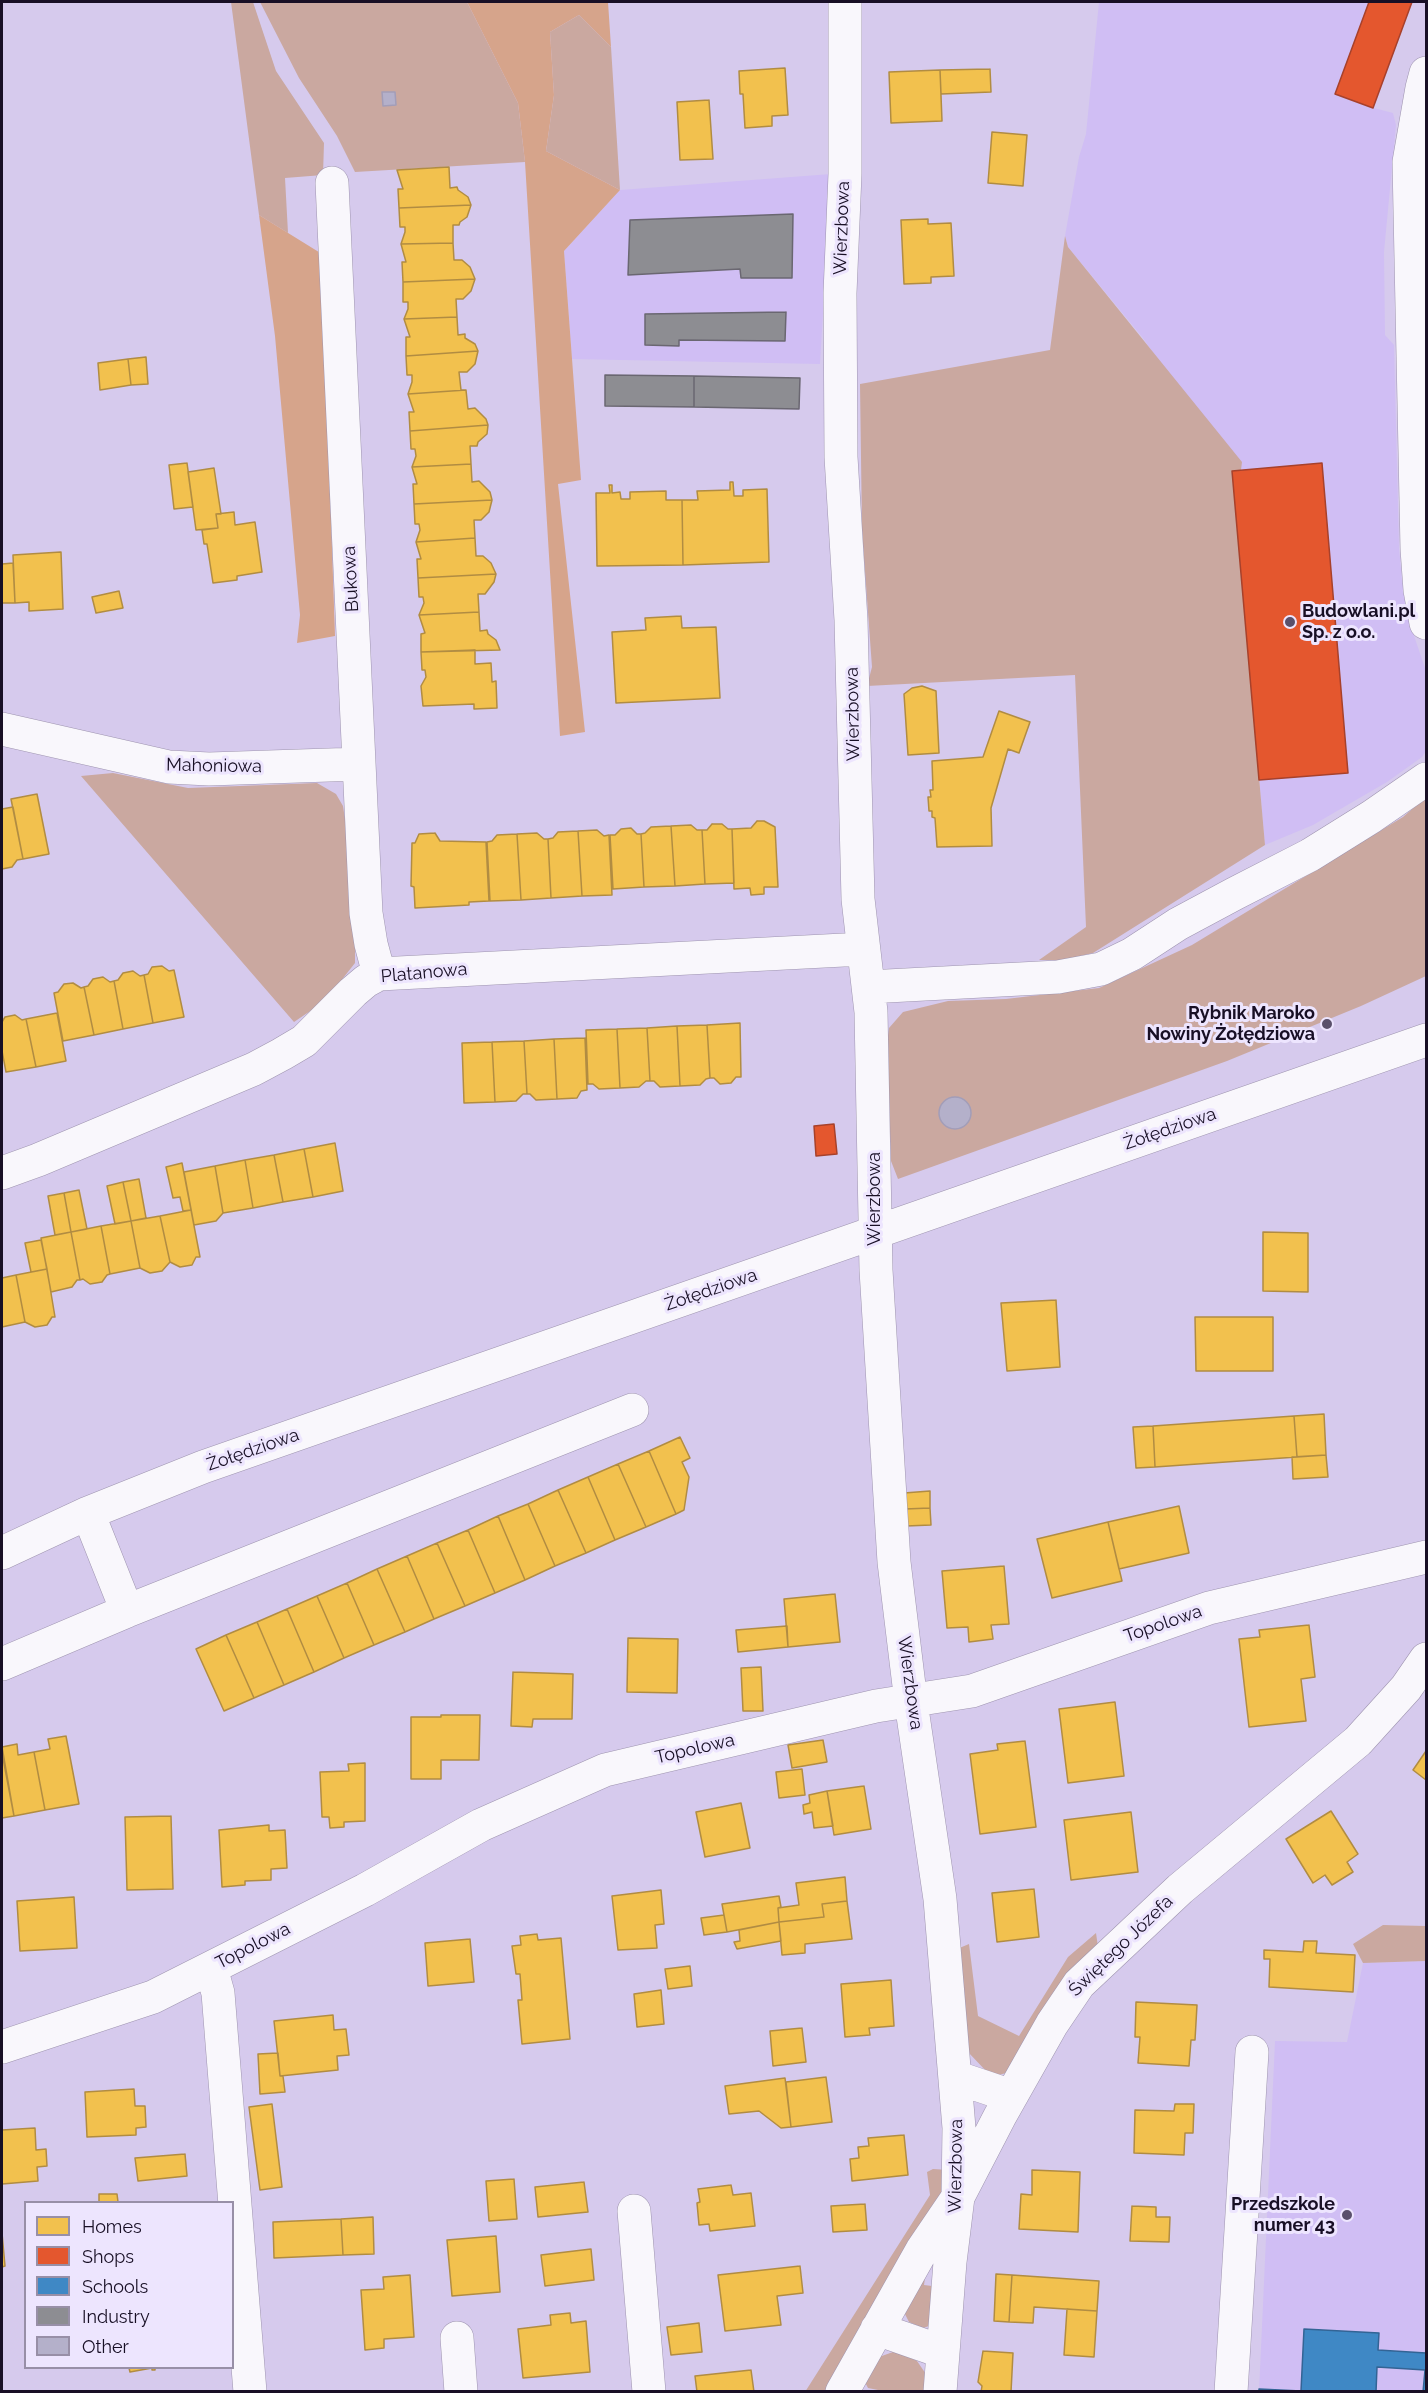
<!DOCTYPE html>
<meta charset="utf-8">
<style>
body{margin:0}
#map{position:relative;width:1428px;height:2393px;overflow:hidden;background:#d6caed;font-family:Raleway,sans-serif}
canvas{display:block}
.frame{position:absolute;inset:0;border:3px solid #180f25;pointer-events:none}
.legend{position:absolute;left:24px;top:2201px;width:210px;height:168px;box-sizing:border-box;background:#ede5fe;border:2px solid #988fa7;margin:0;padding:8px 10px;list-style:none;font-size:18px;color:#180f25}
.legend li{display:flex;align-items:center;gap:12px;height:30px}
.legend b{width:30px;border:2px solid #988fa7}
</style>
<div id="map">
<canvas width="1428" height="2393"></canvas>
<div class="frame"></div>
<ul class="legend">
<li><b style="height:16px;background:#f2c14e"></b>Homes</li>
<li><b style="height:16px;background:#e4572e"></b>Shops</li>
<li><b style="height:16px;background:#3f88c5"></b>Schools</li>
<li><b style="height:16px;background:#8d8d92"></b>Industry</li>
<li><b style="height:16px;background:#b4b0ca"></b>Other</li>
</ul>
</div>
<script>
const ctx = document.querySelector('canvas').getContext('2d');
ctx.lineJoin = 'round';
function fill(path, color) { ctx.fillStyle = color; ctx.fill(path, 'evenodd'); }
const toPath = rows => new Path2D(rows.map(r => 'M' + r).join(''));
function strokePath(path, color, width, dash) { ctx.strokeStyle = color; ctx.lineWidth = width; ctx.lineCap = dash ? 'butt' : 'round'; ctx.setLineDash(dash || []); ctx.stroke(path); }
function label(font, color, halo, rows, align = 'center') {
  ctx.font = font + ' Raleway,sans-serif'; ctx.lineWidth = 6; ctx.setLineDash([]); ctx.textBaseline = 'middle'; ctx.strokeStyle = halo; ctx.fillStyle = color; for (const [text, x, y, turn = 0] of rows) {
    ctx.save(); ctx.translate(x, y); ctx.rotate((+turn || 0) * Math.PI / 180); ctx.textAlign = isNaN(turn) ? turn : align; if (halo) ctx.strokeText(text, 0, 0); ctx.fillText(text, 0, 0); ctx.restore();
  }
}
const built = toPath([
 [1099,2,1412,2,1374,108,1393,113,1396,125,1384,252,1385,335,1394,345,1399,548,1403,591,1409,621,1426,671,1426,751,1422,757,1387,782,1313,825,1265,845,1232,471,1143,338,1068,247,1065,236,1079,157,1086,134],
 [831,174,820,364,572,359,564,251,620,190],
 [1426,1961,1426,2391,1259,2392,1275,2041,1347,2042,1363,1963]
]);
const green = toPath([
 [231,2,253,2,276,71,324,143,323,175,285,178,288,233,259,215],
 [260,2,467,2,518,103,525,162,355,172,337,136,299,78],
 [579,15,611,47,620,190,546,151,554,95,550,32],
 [1065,236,1068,247,1242,462,1241,470,1232,471,1265,845,1093,953,1063,960,1039,960,1086,927,1075,675,867,686,872,667,862,530,860,384,1050,350],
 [113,773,188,788,317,783,336,794,343,806,355,884,355,963,325,1001,294,1022,81,776],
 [1426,797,1426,976,1361,1006,1227,1061,898,1179,891,1161,887,1043,889,1028,903,1012,948,1001,1006,999,1099,988,1192,945,1403,817],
 [1383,1925,1426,1926,1426,1961,1363,1963,1353,1944],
 [1096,1933,1098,1947,1006,2073,995,2076,987,2072,968,2052,957,1949,969,1944,978,2016,1019,2036,1068,1957],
 [933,2169,949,2170,944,2191,829,2391,805,2392,930,2195,927,2172],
 [920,2276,925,2278,924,2285,932,2286,929,2326,923,2328,909,2322,903,2310],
 [893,2352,905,2354,917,2361,928,2377,928,2391,883,2391,868,2388,863,2378,879,2357]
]);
const forest = toPath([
 [467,2,608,2,611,47,579,15,550,32,554,95,546,151,620,190,564,251,581,480,558,484,585,732,560,736,525,162,518,103],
 [259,215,322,254,335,636,297,643,300,615,275,336]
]);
const homes = toPath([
 [785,68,788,115,772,116,772,126,745,128,743,94,740,94,739,71,785,68],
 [990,69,991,92,941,94,940,70,990,69],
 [940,70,942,121,891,123,889,72,940,70],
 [709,100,713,159,680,160,677,102,709,100],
 [992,132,1027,135,1023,186,988,183,992,132],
 [449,167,450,188,457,187,458,190,468,197,471,205,399,208,398,189,403,189,397,170,449,167],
 [471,205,467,217,460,222,459,225,453,225,453,243,401,244,405,232,405,227,400,227,399,208,471,205],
 [928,219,928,224,951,223,954,276,931,277,931,283,904,284,901,220,928,219],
 [453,243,454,260,462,260,470,267,475,279,403,282,402,262,406,262,401,244,453,243],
 [475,279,471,291,463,299,456,299,457,317,404,319,408,309,408,302,403,302,403,282,475,279],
 [457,317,458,335,465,334,465,338,475,344,478,351,406,356,406,337,410,337,404,319,457,317],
 [478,351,475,364,467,372,459,372,461,390,466,390,408,394,412,382,412,375,407,375,406,356,478,351],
 [146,357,148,384,131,385,128,359,146,357],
 [128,359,131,385,100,390,98,363,128,359],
 [466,390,468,409,475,408,486,419,488,425,410,431,409,412,414,412,408,394,466,390],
 [488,425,487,434,478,442,477,446,470,446,471,464,412,467,416,456,415,449,411,449,410,431,488,425],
 [187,463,193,507,174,509,169,465,187,463],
 [471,464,472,482,479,481,490,492,492,500,414,504,413,484,417,484,412,467,471,464],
 [214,468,221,514,216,514,218,528,196,530,188,472,214,468],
 [730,482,733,482,734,496,743,496,743,490,767,489,769,562,683,565,682,500,698,500,697,491,730,490,730,482],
 [609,485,612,485,612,493,620,492,621,499,630,499,630,492,666,491,666,500,682,500,683,565,597,566,596,493,610,493,609,485],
 [492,500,489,512,481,520,474,520,475,538,416,542,420,530,419,524,415,524,414,504,492,500],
 [234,512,235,525,255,522,262,572,237,576,237,580,213,583,207,544,204,544,202,530,218,528,216,514,234,512],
 [475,538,476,556,483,556,491,563,496,574,418,578,417,559,421,559,416,542,475,538],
 [61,552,63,609,29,611,29,602,15,603,13,555,61,552],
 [13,563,15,603,2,603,2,564,13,563],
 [496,574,494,582,485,594,478,594,479,612,419,615,424,603,423,597,419,597,418,578,496,574],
 [119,591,123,608,96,613,92,597,119,591],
 [479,612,480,631,487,630,488,634,496,640,500,650,421,652,421,634,425,633,419,615,479,612],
 [681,616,682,628,716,627,720,698,616,703,612,632,646,630,645,618,681,616],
 [475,650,475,664,491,663,492,682,496,681,497,708,474,709,474,704,423,706,421,686,426,677,425,670,422,670,421,652,475,650],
 [922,686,936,691,939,753,908,755,904,694,912,688,922,686],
 [999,711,1030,722,1019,753,1008,749,991,808,992,846,937,847,935,818,932,817,932,811,929,811,928,797,931,797,930,790,933,790,932,761,983,757,999,711],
 [37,794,49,854,23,859,11,799,37,794],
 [13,807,23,859,17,860,12,867,2,869,2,809,13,807],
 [757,821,764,821,775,827,778,887,764,887,764,894,751,895,750,888,734,889,732,829,751,828,757,821],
 [712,824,722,824,728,829,732,829,734,883,705,884,702,830,707,830,712,824],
 [691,825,697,830,702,830,705,884,675,886,671,826,691,825],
 [671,826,675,886,644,887,641,834,645,833,651,827,671,826],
 [631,828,637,834,641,834,644,887,613,889,610,835,615,835,621,829,631,828],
 [597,830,604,836,609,835,612,895,582,896,578,831,597,830],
 [578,831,582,896,551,898,548,839,553,838,558,832,578,831],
 [435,833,440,841,486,842,489,901,469,902,469,905,415,908,414,887,411,886,412,843,415,843,419,834,435,833],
 [537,833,544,839,548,839,551,898,521,900,517,834,537,833],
 [517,834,521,900,490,901,487,842,492,841,497,835,517,834],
 [162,966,169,971,174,970,184,1017,153,1023,144,975,148,974,152,967,162,966],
 [133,971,140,976,144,975,153,1023,123,1029,114,981,118,980,123,973,133,971],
 [103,977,110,982,114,981,123,1029,94,1035,84,987,88,986,93,979,103,977],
 [73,983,81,988,84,987,94,1035,63,1041,54,993,58,992,64,984,73,983],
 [57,1013,66,1061,36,1067,26,1019,57,1013],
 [15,1015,22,1020,26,1019,36,1067,6,1072,2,1051,2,1022,5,1017,15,1015],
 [740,1023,741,1077,736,1077,731,1083,720,1084,714,1078,710,1078,707,1025,740,1023],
 [707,1025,710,1078,706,1079,700,1085,680,1086,677,1026,707,1025],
 [677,1026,680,1086,660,1087,654,1081,650,1081,647,1028,677,1026],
 [647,1028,650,1081,646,1081,639,1087,620,1088,617,1029,647,1028],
 [617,1029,620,1088,599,1089,593,1084,588,1084,586,1030,617,1029],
 [585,1038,587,1090,581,1091,577,1098,557,1099,554,1039,585,1038],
 [554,1039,557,1099,536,1100,530,1094,527,1094,524,1041,554,1039],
 [524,1041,527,1094,523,1094,516,1101,495,1102,492,1042,524,1041],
 [492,1042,495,1102,464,1103,462,1043,492,1042],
 [335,1143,343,1191,313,1197,304,1149,335,1143],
 [304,1149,313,1197,283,1202,274,1155,304,1149],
 [274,1155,283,1202,253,1208,245,1160,274,1155],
 [245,1160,253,1208,223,1213,215,1166,245,1160],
 [182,1163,191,1210,183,1211,180,1197,173,1198,166,1167,182,1163],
 [215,1166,223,1213,216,1221,194,1225,184,1172,215,1166],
 [139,1179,146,1218,131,1221,123,1182,139,1179],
 [123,1182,131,1221,115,1224,107,1186,123,1182],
 [79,1190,87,1229,71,1232,64,1193,79,1190],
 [64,1193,71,1232,55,1235,48,1196,64,1193],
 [191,1210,200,1257,196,1257,192,1265,180,1267,170,1262,160,1216,191,1210],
 [160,1216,170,1262,162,1271,150,1273,140,1268,131,1221,160,1216],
 [131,1221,140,1268,110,1274,101,1226,131,1221],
 [101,1226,110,1274,107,1275,102,1282,90,1284,83,1279,80,1280,71,1232,101,1226],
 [71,1232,80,1280,77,1280,72,1287,51,1292,41,1238,71,1232],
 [1263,1232,1308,1233,1308,1292,1263,1291,1263,1232],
 [41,1240,47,1269,31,1272,25,1243,41,1240],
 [47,1269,55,1317,52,1317,47,1325,35,1327,25,1322,16,1275,47,1269],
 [16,1275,25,1322,2,1327,2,1278,16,1275],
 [1056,1300,1060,1367,1007,1371,1001,1303,1056,1300],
 [1195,1317,1273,1317,1273,1371,1196,1371,1195,1317],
 [1324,1414,1326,1455,1297,1457,1294,1416,1324,1414],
 [1294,1416,1297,1457,1155,1467,1153,1426,1294,1416],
 [1153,1426,1155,1467,1136,1468,1133,1427,1153,1426],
 [680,1437,690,1458,682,1462,689,1477,684,1510,676,1514,649,1451,680,1437],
 [649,1451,676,1514,646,1527,618,1464,649,1451],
 [1326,1455,1328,1477,1293,1479,1292,1457,1326,1455],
 [618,1464,646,1527,615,1540,588,1477,618,1464],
 [588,1477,615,1540,586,1553,558,1490,588,1477],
 [558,1490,586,1553,555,1566,528,1504,558,1490],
 [930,1491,930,1508,905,1509,904,1493,930,1491],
 [528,1504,555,1566,525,1580,498,1516,528,1504],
 [1179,1506,1189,1553,1119,1569,1108,1522,1179,1506],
 [930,1508,931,1525,906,1526,905,1509,930,1508],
 [498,1516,525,1580,495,1593,468,1530,498,1516],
 [1108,1522,1122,1581,1052,1598,1037,1539,1108,1522],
 [468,1530,495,1593,465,1606,437,1543,468,1530],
 [437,1543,465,1606,434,1619,407,1556,437,1543],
 [407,1556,434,1619,405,1632,377,1569,407,1556],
 [1004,1566,1009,1624,991,1625,993,1639,969,1642,968,1627,947,1628,942,1571,1004,1566],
 [377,1569,405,1632,374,1645,347,1583,377,1569],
 [347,1583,374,1645,344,1658,317,1596,347,1583],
 [835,1594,840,1642,788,1647,784,1599,835,1594],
 [317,1596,344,1658,314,1672,287,1609,317,1596],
 [287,1609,314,1672,284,1685,257,1622,287,1609],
 [257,1622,284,1685,254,1698,226,1635,257,1622],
 [1309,1625,1315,1677,1301,1679,1306,1721,1249,1727,1239,1639,1260,1637,1259,1630,1309,1625],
 [787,1626,788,1647,738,1652,736,1630,787,1626],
 [226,1635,254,1698,224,1711,196,1649,226,1635],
 [628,1638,678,1639,677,1693,627,1692,628,1638],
 [761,1667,763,1711,743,1711,741,1668,761,1667],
 [513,1672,573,1674,572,1719,533,1719,532,1727,511,1726,513,1672],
 [1115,1702,1124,1776,1068,1783,1059,1709,1115,1702],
 [441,1715,480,1715,479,1760,441,1760,441,1779,411,1779,411,1717,441,1717,441,1715],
 [66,1736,79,1804,45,1810,34,1752,50,1749,48,1739,66,1736],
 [823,1740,827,1762,792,1768,788,1745,823,1740],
 [1025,1741,1036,1827,980,1834,970,1754,998,1750,997,1744,1025,1741],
 [17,1744,18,1755,34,1752,45,1810,14,1816,2,1747,17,1744],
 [1426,1751,1426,1780,1413,1770,1426,1751],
 [2,1753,14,1816,2,1818,2,1753],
 [365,1763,365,1821,344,1822,344,1827,330,1828,329,1817,322,1817,320,1772,349,1771,348,1764,365,1763],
 [802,1769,805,1795,779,1798,776,1772,802,1769],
 [864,1786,871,1829,834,1835,827,1791,864,1786],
 [827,1791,833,1826,814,1828,812,1812,804,1814,803,1805,810,1803,809,1795,827,1791],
 [741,1803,750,1848,705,1857,696,1812,741,1803],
 [1331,1811,1358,1854,1347,1862,1353,1872,1332,1885,1325,1875,1313,1883,1286,1839,1331,1811],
 [1131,1812,1138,1872,1071,1880,1064,1820,1131,1812],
 [171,1816,173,1889,127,1890,125,1817,171,1816],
 [269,1825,269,1831,285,1830,287,1868,271,1869,271,1880,245,1881,245,1885,222,1887,219,1830,269,1825],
 [845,1877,847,1901,822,1904,824,1917,779,1922,778,1908,799,1905,796,1883,845,1877],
 [1034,1889,1039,1937,997,1942,992,1893,1034,1889],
 [661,1890,664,1924,655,1925,657,1948,618,1950,612,1896,661,1890],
 [779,1896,781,1907,778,1908,779,1922,727,1932,722,1904,779,1896],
 [74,1897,77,1948,20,1951,17,1901,74,1897],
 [847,1901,852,1939,805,1944,805,1953,782,1955,779,1922,824,1917,822,1904,847,1901],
 [724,1915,727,1932,704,1935,701,1918,724,1915],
 [779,1922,781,1941,737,1949,734,1942,740,1941,739,1930,779,1922],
 [537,1934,538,1940,561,1938,570,2039,522,2044,518,2000,522,2000,520,1974,516,1974,512,1946,521,1945,520,1936,537,1934],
 [470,1939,474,1982,428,1986,425,1943,470,1939],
 [1304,1941,1317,1941,1316,1953,1355,1955,1353,1992,1269,1987,1270,1959,1264,1959,1264,1950,1303,1952,1304,1941],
 [690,1966,692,1986,668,1989,665,1969,690,1966],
 [891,1980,894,2026,869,2028,870,2035,845,2037,841,1984,891,1980],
 [661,1990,664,2024,637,2027,634,1994,661,1990],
 [1136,2002,1197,2005,1195,2040,1191,2040,1189,2066,1138,2063,1140,2037,1135,2037,1136,2002],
 [333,2015,334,2030,346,2029,349,2055,337,2056,338,2070,280,2076,274,2021,333,2015],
 [802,2028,806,2062,773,2066,770,2031,802,2028],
 [278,2053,280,2076,283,2076,285,2092,260,2094,258,2054,278,2053],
 [826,2077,832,2122,791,2127,786,2082,826,2077],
 [785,2078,791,2127,781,2128,759,2111,729,2114,725,2086,785,2078],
 [134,2089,135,2106,145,2106,146,2127,136,2128,136,2135,87,2137,85,2092,134,2089],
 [272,2104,282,2187,260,2190,249,2107,272,2104],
 [1175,2104,1194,2104,1193,2133,1185,2133,1184,2155,1134,2153,1135,2110,1174,2111,1175,2104],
 [35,2128,36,2150,46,2149,47,2166,37,2167,38,2181,2,2184,2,2130,35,2128],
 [904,2135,908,2175,852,2181,850,2159,859,2158,858,2147,869,2146,868,2138,904,2135],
 [185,2154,187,2176,138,2181,135,2158,185,2154],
 [1032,2170,1080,2172,1078,2232,1019,2229,1021,2194,1032,2195,1032,2170],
 [514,2179,517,2219,489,2221,486,2181,514,2179],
 [584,2182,588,2212,538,2217,535,2187,584,2182],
 [731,2185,733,2195,751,2193,755,2226,710,2231,709,2224,699,2225,697,2203,700,2202,698,2189,731,2185],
 [99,2194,117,2194,118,2202,99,2202,99,2194],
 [865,2204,867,2230,833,2232,831,2206,865,2204],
 [1132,2206,1156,2207,1156,2217,1170,2217,1169,2242,1130,2241,1132,2206],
 [373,2217,374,2254,343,2255,341,2219,373,2217],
 [341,2219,343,2255,274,2258,273,2222,341,2219],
 [2,2233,5,2266,2,2267,2,2233],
 [496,2236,500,2292,452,2296,447,2240,496,2236],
 [591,2249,594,2280,545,2286,541,2255,591,2249],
 [800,2266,803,2293,777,2296,781,2325,725,2331,718,2275,800,2266],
 [996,2274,1012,2275,1009,2322,994,2321,996,2274],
 [410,2275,414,2337,384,2339,384,2348,365,2350,361,2290,384,2289,383,2277,410,2275],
 [1012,2275,1099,2281,1097,2311,1034,2307,1033,2323,1009,2322,1012,2275],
 [1067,2309,1097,2311,1094,2357,1064,2355,1067,2309],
 [570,2313,571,2323,586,2321,590,2372,523,2378,518,2329,551,2325,550,2315,570,2313],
 [699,2323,702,2352,671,2355,667,2327,699,2323],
 [983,2351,1013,2353,1011,2392,981,2392,982,2386,978,2382,983,2351],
 [129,2368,155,2368,155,2370,152,2370,152,2368,130,2372,129,2368],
 [751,2370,754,2392,697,2392,695,2376,751,2370]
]);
const shops = toPath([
 [1369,2,1412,2,1373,108,1335,94,1369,2],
 [1322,463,1348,773,1259,780,1232,471,1322,463],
 [834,1124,837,1154,816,1156,814,1126,834,1124]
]);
const schools = toPath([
 [1304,2329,1379,2333,1378,2350,1426,2353,1426,2344,1426,2392,1423,2392,1425,2370,1377,2367,1376,2392,1259,2392,1259,2389,1301,2391,1304,2329]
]);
const industry = toPath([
 [793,214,792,278,741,278,740,269,628,275,630,220,793,214],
 [786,312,785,341,679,340,679,346,645,345,645,314,786,312],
 [605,375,694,376,694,407,605,406,605,375],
 [694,376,800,378,799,409,694,407,694,376]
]);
const building = toPath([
 [382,92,395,92,396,105,383,106,382,92],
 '939 1113a16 16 0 1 1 32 0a16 16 0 1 1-32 0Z'
]);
const minor = toPath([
 [845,2,845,174,840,293,841,457,851,620,858,899,871,1012,876,1270,894,1562,911,1702,940,1899,959,2128,958,2197,950,2262,940,2392],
 [1426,73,1422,88,1409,162,1417,549,1420,590,1426,623],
 [332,183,366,913,371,944,379,974],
 [2,729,169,767,209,769,359,764],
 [868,987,1058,977,1101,969,1132,954,1178,924,1234,894,1310,855,1371,817,1426,779],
 [2,1173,38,1160,254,1069,282,1054,304,1041,353,992,366,981,379,974,863,949],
 [2,1553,88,1513,203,1467,1426,1040],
 [127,1611,632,1410],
 [2,1664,127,1611,88,1513],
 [211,1968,218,1993,250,2392],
 [2,2047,153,1997,365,1890,481,1825,605,1770,876,1706,972,1691,1209,1608,1426,1557],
 [955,2077,1011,2096],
 [634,2211,649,2392],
 [877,2329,943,2352],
 [457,2338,461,2392],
 [842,2392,922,2250,958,2197,1000,2116,1052,2024,1079,1984,1180,1889,1358,1741,1406,1688,1426,1659],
 [1231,2392,1252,2052]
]);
const markers = [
 [1290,622,6,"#5a506b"],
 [1327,1024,6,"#5a506b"],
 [1347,2215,6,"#5a506b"]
];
const streetNames = [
 ["Wierzbowa",842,228,-88],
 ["Bukowa",351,579,-93],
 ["Wierzbowa",853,714,-91],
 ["Mahoniowa",214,766,1],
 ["Platanowa",424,973,-5],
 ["Żołędziowa",1170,1129,-19],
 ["Wierzbowa",875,1199,-90],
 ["Żołędziowa",711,1290,-19],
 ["Żołędziowa",253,1450,-19],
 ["Topolowa",1163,1624,-19],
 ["Wierzbowa",910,1683,82],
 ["Topolowa",695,1749,-13],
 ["Topolowa",253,1946,-27],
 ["Świętego Józefa",1121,1946,-44],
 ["Wierzbowa",956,2166,-89]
];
const poiNames = [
 ["Budowlani.pl",1302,612,"left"],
 ["Sp. z o.o.",1302,633,"left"],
 ["Rybnik Maroko",1315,1014],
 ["Nowiny Żołędziowa",1315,1035],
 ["Przedszkole",1335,2205],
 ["numer 43",1335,2226]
];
fill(built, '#d0bef4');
fill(green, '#caa8a0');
fill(forest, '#d6a48b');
fill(homes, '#f2c14e');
strokePath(homes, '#b18c42', 1.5);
fill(shops, '#e4572e');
strokePath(shops, '#a7412b', 1.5);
fill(schools, '#3f88c5');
strokePath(schools, '#336495', 1.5);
fill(industry, '#8d8d92');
strokePath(industry, '#6a6771', 1.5);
fill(building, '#b4b0ca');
strokePath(building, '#a29db8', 1.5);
strokePath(minor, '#9e94af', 34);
strokePath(minor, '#f9f7fc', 33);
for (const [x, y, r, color] of markers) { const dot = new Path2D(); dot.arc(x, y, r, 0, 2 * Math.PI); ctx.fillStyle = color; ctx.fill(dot); strokePath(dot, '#ede5fe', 2); }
label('18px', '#180f25', '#ede5fe', streetNames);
label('bold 18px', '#180f25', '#ede5fe', poiNames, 'right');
</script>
